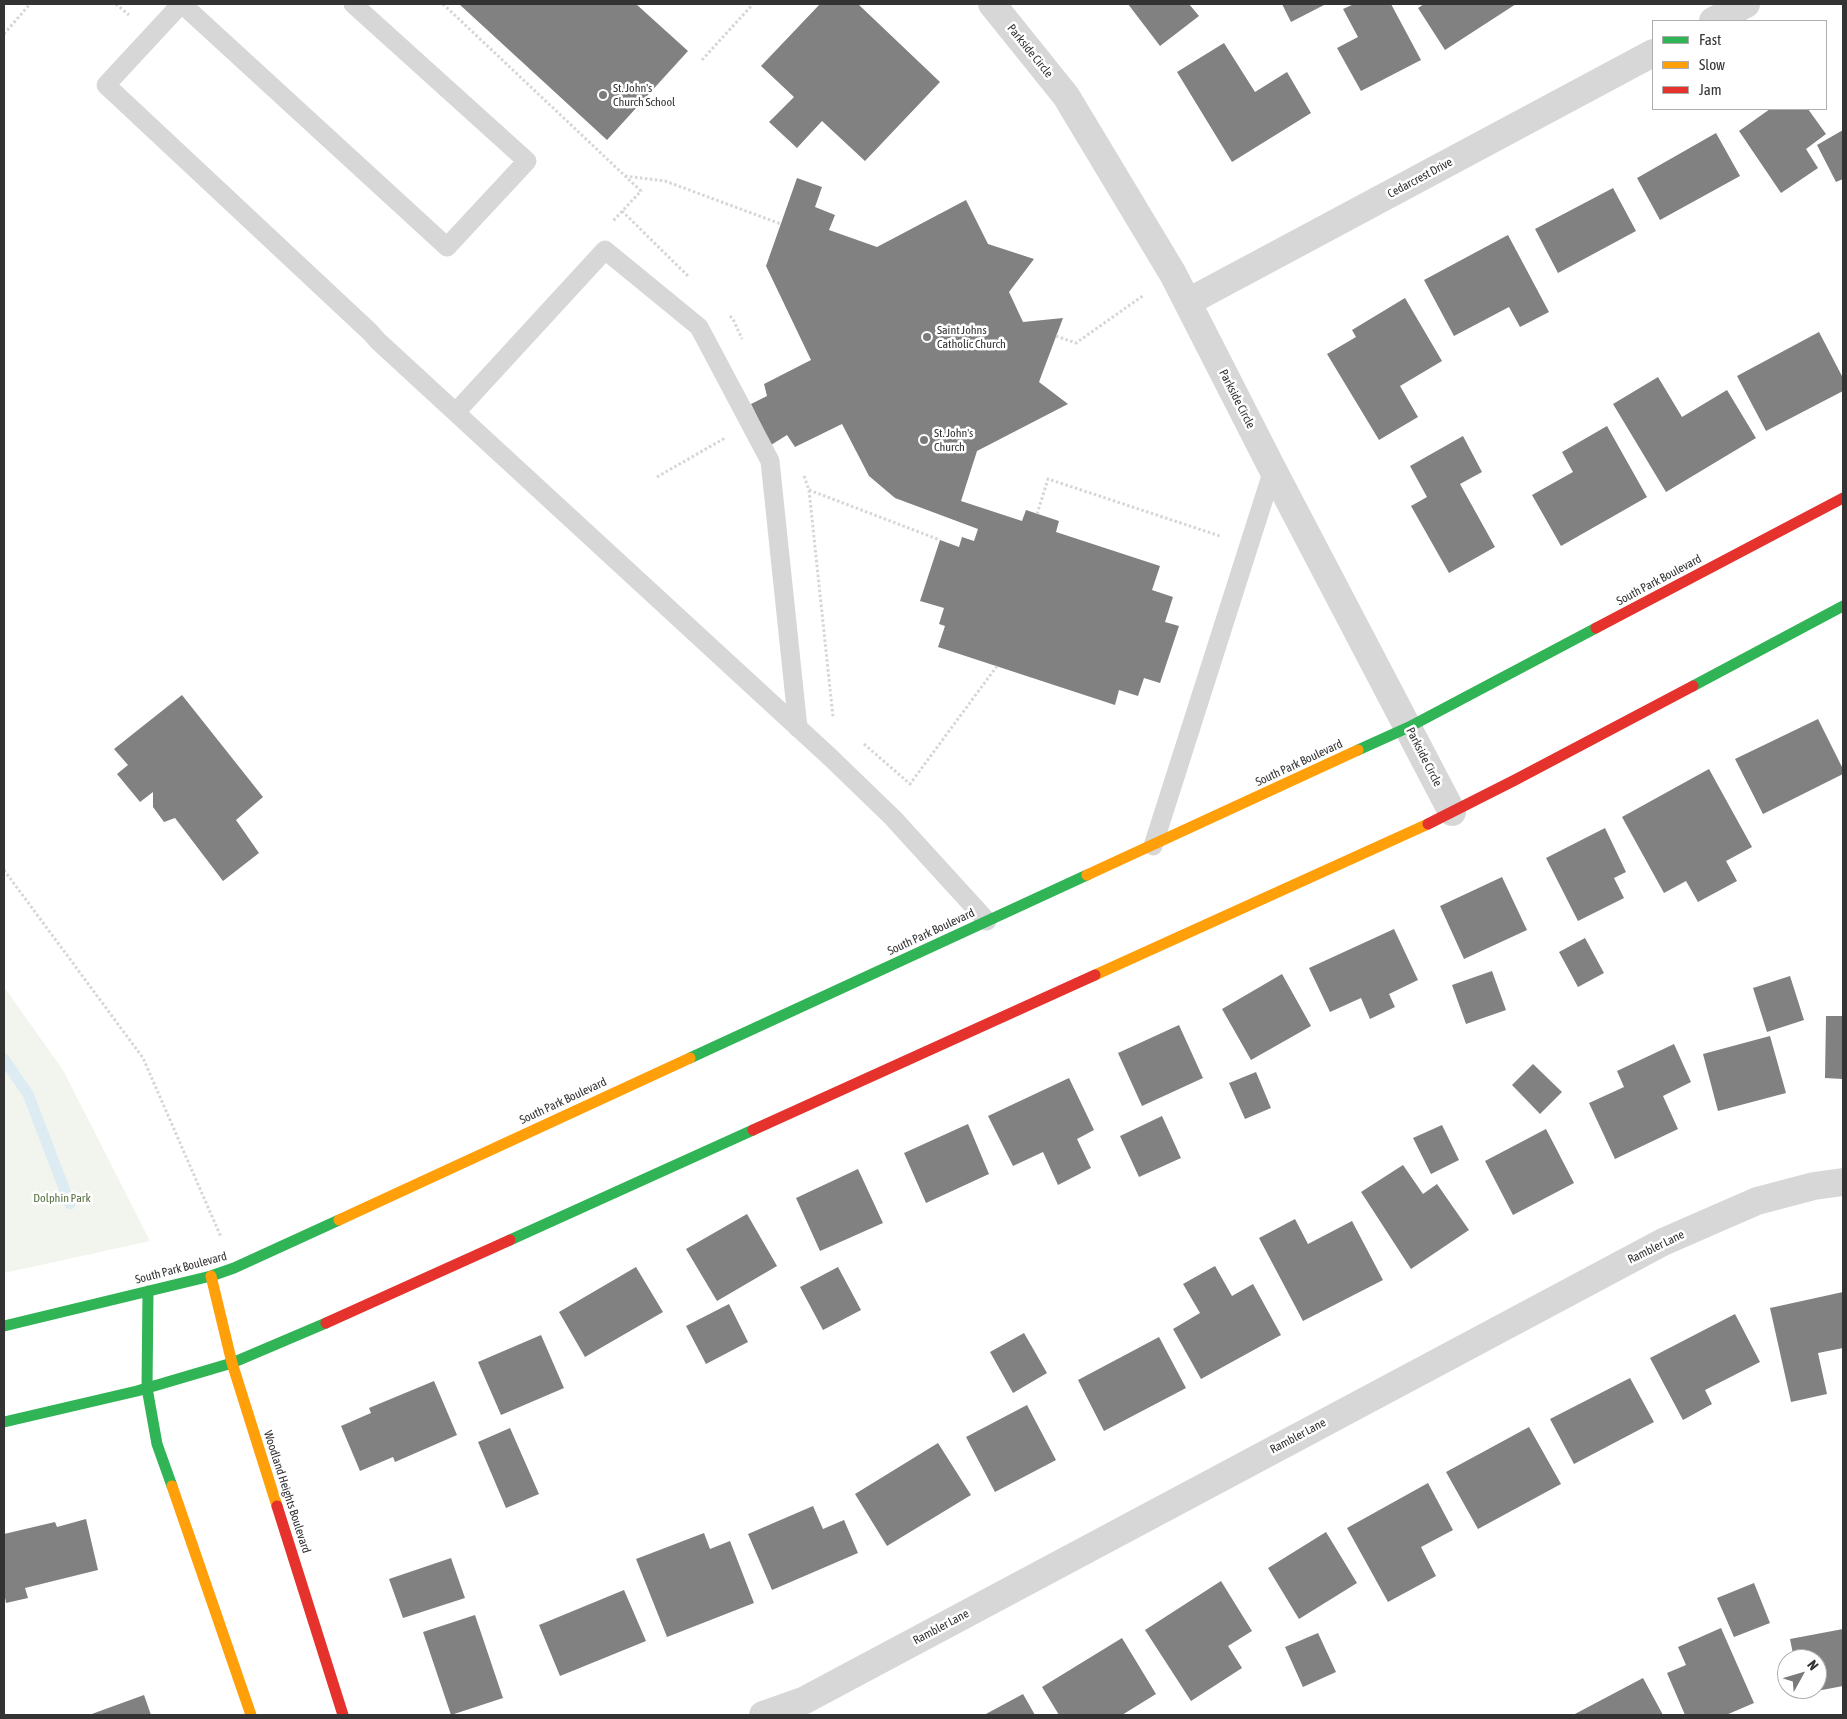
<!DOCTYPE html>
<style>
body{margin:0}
#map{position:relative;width:1847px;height:1719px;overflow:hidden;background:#fff;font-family:"Asap Condensed",sans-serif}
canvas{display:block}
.frame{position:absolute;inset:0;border:5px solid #333;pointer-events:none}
.legend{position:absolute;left:1652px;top:20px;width:175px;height:90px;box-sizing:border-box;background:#fff;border:1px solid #adadad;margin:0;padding:6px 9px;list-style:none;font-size:15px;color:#333}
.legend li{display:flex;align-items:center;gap:10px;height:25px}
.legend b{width:25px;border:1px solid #adadad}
.north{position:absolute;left:1777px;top:1649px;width:50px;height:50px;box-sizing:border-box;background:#fff;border:1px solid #adadad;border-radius:50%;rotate:51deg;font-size:14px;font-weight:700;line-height:20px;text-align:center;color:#333}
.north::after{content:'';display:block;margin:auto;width:18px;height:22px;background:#7a7a7a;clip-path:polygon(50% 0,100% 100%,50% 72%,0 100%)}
</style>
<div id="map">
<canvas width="1847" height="1719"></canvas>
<div class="frame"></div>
<ul class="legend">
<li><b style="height:6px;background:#30b455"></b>Fast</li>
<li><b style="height:6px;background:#ff9f0a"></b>Slow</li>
<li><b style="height:6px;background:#e5322d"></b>Jam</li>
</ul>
<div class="north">N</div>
</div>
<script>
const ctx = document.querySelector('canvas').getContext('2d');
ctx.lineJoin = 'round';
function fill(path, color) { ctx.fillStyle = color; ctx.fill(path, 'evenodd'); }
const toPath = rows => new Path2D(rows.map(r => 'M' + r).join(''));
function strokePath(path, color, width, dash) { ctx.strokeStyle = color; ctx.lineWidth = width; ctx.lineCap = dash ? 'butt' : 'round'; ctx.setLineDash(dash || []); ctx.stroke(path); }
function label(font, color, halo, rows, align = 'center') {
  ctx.font = font + ' "Asap Condensed",sans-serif'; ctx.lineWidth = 5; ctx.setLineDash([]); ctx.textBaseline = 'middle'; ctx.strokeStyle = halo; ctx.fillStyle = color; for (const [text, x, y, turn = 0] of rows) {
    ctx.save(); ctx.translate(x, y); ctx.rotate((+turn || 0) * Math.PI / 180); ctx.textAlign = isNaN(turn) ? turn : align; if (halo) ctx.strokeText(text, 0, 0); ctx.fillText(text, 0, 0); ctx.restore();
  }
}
const green = toPath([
 [4,987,63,1070,150,1241,4,1273]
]);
const stream = toPath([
 [4,1059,28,1094,70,1204]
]);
const building = toPath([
 [459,4,636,4,688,51,607,140],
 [820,4,858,4,940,82,865,161,822,121,797,148,769,122,794,97,761,66],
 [1128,4,1189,4,1199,16,1160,46],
 [1282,4,1326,4,1291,22],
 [1354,4,1391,4,1421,60,1361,91,1337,48,1358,37,1343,9],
 [1424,4,1516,4,1445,50,1418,8],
 [1224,43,1255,92,1287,72,1311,113,1232,162,1177,72],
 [1770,109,1808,109,1826,134,1806,149,1818,168,1781,193,1739,131],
 [1843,130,1843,179,1836,182,1817,145],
 [1716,133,1740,176,1660,220,1637,178],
 [797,178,822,187,815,207,835,215,829,230,877,247,966,200,988,244,1034,259,1009,292,1023,322,1063,318,1039,382,1068,404,977,451,961,501,1022,521,1026,510,1059,521,1056,532,1160,566,1152,590,1173,597,1165,622,1179,626,1160,683,1144,678,1138,696,1119,690,1115,705,938,647,945,626,939,624,944,608,920,601,940,540,959,547,962,537,974,541,978,529,895,498,869,476,842,424,795,447,787,435,771,445,751,404,767,396,764,384,811,360,766,266],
 [1613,188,1636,231,1558,273,1535,229],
 [1508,235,1549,312,1520,327,1509,307,1454,336,1424,280],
 [1405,298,1442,361,1400,386,1418,417,1379,440,1327,354,1356,337,1352,330],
 [1819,332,1843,378,1843,391,1766,431,1737,376],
 [1658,377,1682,417,1727,390,1756,438,1666,492,1613,404],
 [1607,426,1647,497,1561,546,1532,495,1573,472,1562,452],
 [1463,436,1482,472,1460,484,1495,547,1449,573,1411,506,1427,497,1410,466],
 [182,695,263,797,236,820,259,853,223,881,175,818,164,822,153,807,153,792,140,802,117,774,128,765,114,749],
 [1818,719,1843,769,1843,774,1763,814,1735,759],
 [1709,769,1752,847,1726,861,1737,881,1698,902,1686,881,1664,893,1622,817],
 [1605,828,1626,872,1614,878,1624,898,1578,921,1546,858],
 [1502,877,1527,930,1464,959,1440,906],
 [1394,929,1418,980,1389,994,1395,1007,1370,1019,1361,998,1330,1012,1309,968],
 [1585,938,1604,973,1578,987,1559,952],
 [1492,971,1506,1010,1466,1024,1452,985],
 [1282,974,1311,1026,1251,1060,1222,1009],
 [1790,976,1804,1020,1767,1032,1753,988],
 [1826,1016,1843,1016,1843,1079,1825,1078],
 [1179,1025,1203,1078,1142,1106,1118,1053],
 [1770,1036,1786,1093,1718,1111,1703,1054],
 [1674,1044,1691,1082,1663,1096,1678,1129,1615,1159,1589,1103,1624,1087,1617,1071],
 [1533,1064,1562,1092,1540,1114,1512,1085],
 [1256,1072,1271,1108,1245,1119,1229,1083],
 [1069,1078,1094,1130,1077,1139,1091,1168,1058,1185,1043,1152,1013,1166,988,1116],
 [1162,1116,1181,1158,1139,1177,1120,1136],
 [968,1124,989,1174,926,1203,904,1153],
 [1442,1125,1459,1160,1431,1174,1413,1138],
 [1546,1129,1574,1183,1513,1215,1485,1161],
 [1403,1165,1423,1194,1437,1184,1469,1230,1411,1269,1361,1192],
 [858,1169,883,1223,820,1251,796,1198],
 [747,1214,777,1266,717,1301,686,1249],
 [1295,1219,1308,1244,1352,1221,1383,1280,1303,1321,1259,1238],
 [1215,1266,1232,1296,1253,1284,1281,1335,1201,1379,1173,1329,1200,1313,1183,1284],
 [636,1267,663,1312,585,1357,559,1312],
 [838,1267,861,1310,823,1330,800,1287],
 [1843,1292,1843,1348,1818,1353,1827,1394,1791,1402,1770,1308],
 [729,1304,748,1342,706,1364,686,1326],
 [1735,1314,1760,1362,1705,1390,1712,1404,1683,1420,1650,1358],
 [1024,1333,1047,1373,1013,1393,990,1352],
 [541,1335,564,1388,501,1415,478,1362],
 [1159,1337,1186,1388,1104,1431,1078,1380],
 [1630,1378,1654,1422,1574,1464,1550,1419],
 [434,1381,457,1435,395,1462,393,1457,360,1471,341,1426,371,1413,369,1408],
 [1027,1405,1056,1460,995,1492,966,1437],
 [1529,1427,1561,1484,1478,1529,1446,1472],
 [510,1428,539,1494,506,1508,478,1442],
 [938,1443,971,1495,887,1546,855,1494],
 [1428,1483,1453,1530,1421,1547,1436,1576,1388,1602,1347,1528],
 [813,1506,823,1529,844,1520,858,1553,772,1590,748,1534],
 [86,1519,98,1570,25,1588,28,1598,6,1603,4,1592,4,1534,55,1522,57,1527],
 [1326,1532,1357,1583,1299,1619,1268,1568],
 [704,1533,710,1549,730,1541,754,1603,667,1637,636,1559],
 [451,1558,465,1598,403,1618,389,1579],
 [1221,1581,1252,1631,1228,1646,1242,1668,1191,1701,1145,1630],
 [1754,1583,1770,1623,1734,1637,1717,1598],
 [624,1590,646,1641,560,1676,539,1625],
 [475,1615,503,1698,451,1715,423,1632],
 [1721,1628,1754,1703,1726,1715,1685,1715,1667,1673,1686,1665,1678,1647],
 [1843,1629,1843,1686,1801,1694,1800,1689,1817,1689,1817,1659,1794,1659,1790,1639],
 [1318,1633,1336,1672,1303,1687,1285,1647],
 [1122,1638,1156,1694,1122,1715,1059,1715,1042,1687],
 [1643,1678,1663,1715,1573,1715],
 [1023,1694,1035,1715,984,1715],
 [144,1695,151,1715,89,1715]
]);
const path = toPath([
 [116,4,129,15],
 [443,4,641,191,613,221],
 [4,34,30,4],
 [702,60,753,4],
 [625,176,665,181,781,224],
 [622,211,689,277],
 [730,316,733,319,742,339],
 [1056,336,1076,343,1144,295],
 [804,476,809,490,833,717],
 [657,477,725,438],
 [809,490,940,540],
 [1037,514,1048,479,1220,536],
 [864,744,910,784,997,666],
 [4,870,143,1058,221,1237]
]);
const lane = toPath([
 [181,4,106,85,370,332,378,341,831,758,893,818,987,921],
 [182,4,447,247,527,161,353,4],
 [456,412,605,250,699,327,770,461,798,728],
 [1153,846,1273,470]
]);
const street = toPath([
 [992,4,1066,96,1173,274,1273,470,1452,812],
 [1713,21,1746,4],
 [1188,302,1653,53],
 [763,1715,803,1701,1663,1242,1757,1201,1814,1186,1843,1182]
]);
const fast = toPath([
 [1693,686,1843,606],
 [1358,750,1409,727,1596,628],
 [690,1058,1087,875],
 [510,1240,753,1130],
 [148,1291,147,1388,157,1444,172,1486],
 [4,1326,211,1276,234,1268,339,1220],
 [4,1422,137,1391,232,1363,326,1323]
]);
const slow = toPath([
 [1087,875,1358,750],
 [1095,975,1428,824],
 [339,1220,690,1058],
 [211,1276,232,1363,277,1506],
 [172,1486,251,1715]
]);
const jam = toPath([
 [1596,628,1843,498],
 [1428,824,1515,780,1693,686],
 [753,1130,1095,975],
 [326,1323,510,1240],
 [277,1506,343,1715]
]);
const markers = [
 [603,95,5,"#7a7a7a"],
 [927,337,5,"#7a7a7a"],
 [924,440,5,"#7a7a7a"]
];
const streetNames = [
 ["Parkside Circle",1030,51,51],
 ["Cedarcrest Drive",1420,178,-28],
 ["Parkside Circle",1237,399,63],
 ["South Park Boulevard",1659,580,-28],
 ["Parkside Circle",1424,757,63],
 ["South Park Boulevard",1299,763,-25],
 ["South Park Boulevard",931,932,-25],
 ["South Park Boulevard",563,1101,-25],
 ["Rambler Lane",1656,1247,-26],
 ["South Park Boulevard",181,1268,-15],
 ["Rambler Lane",1298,1436,-28],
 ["Woodland Heights Boulevard",287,1492,72],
 ["Rambler Lane",941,1627,-28]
];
const poiNames = [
 ["St. John's",613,88],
 ["Church School",613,102],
 ["Saint Johns",937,330],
 ["Catholic Church",937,344],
 ["St. John's",934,433],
 ["Church",934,447]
];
const parkNames = [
 ["Dolphin Park",62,1198]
];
fill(green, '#f1f5ed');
strokePath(stream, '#ddebf3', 11);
fill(building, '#818181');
strokePath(path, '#d6d6d6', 3, [2.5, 2.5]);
strokePath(lane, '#d7d7d7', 19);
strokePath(street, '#d7d7d7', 28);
strokePath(fast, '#30b455', 11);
strokePath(slow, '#ff9f0a', 11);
strokePath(jam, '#e5322d', 11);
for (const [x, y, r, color] of markers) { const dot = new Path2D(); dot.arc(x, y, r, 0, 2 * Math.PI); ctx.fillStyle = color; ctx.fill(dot); strokePath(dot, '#fff', 2); }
label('12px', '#333', '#fff', streetNames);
label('12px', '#333', '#fff', poiNames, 'left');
label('12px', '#56703f', '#fff', parkNames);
</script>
